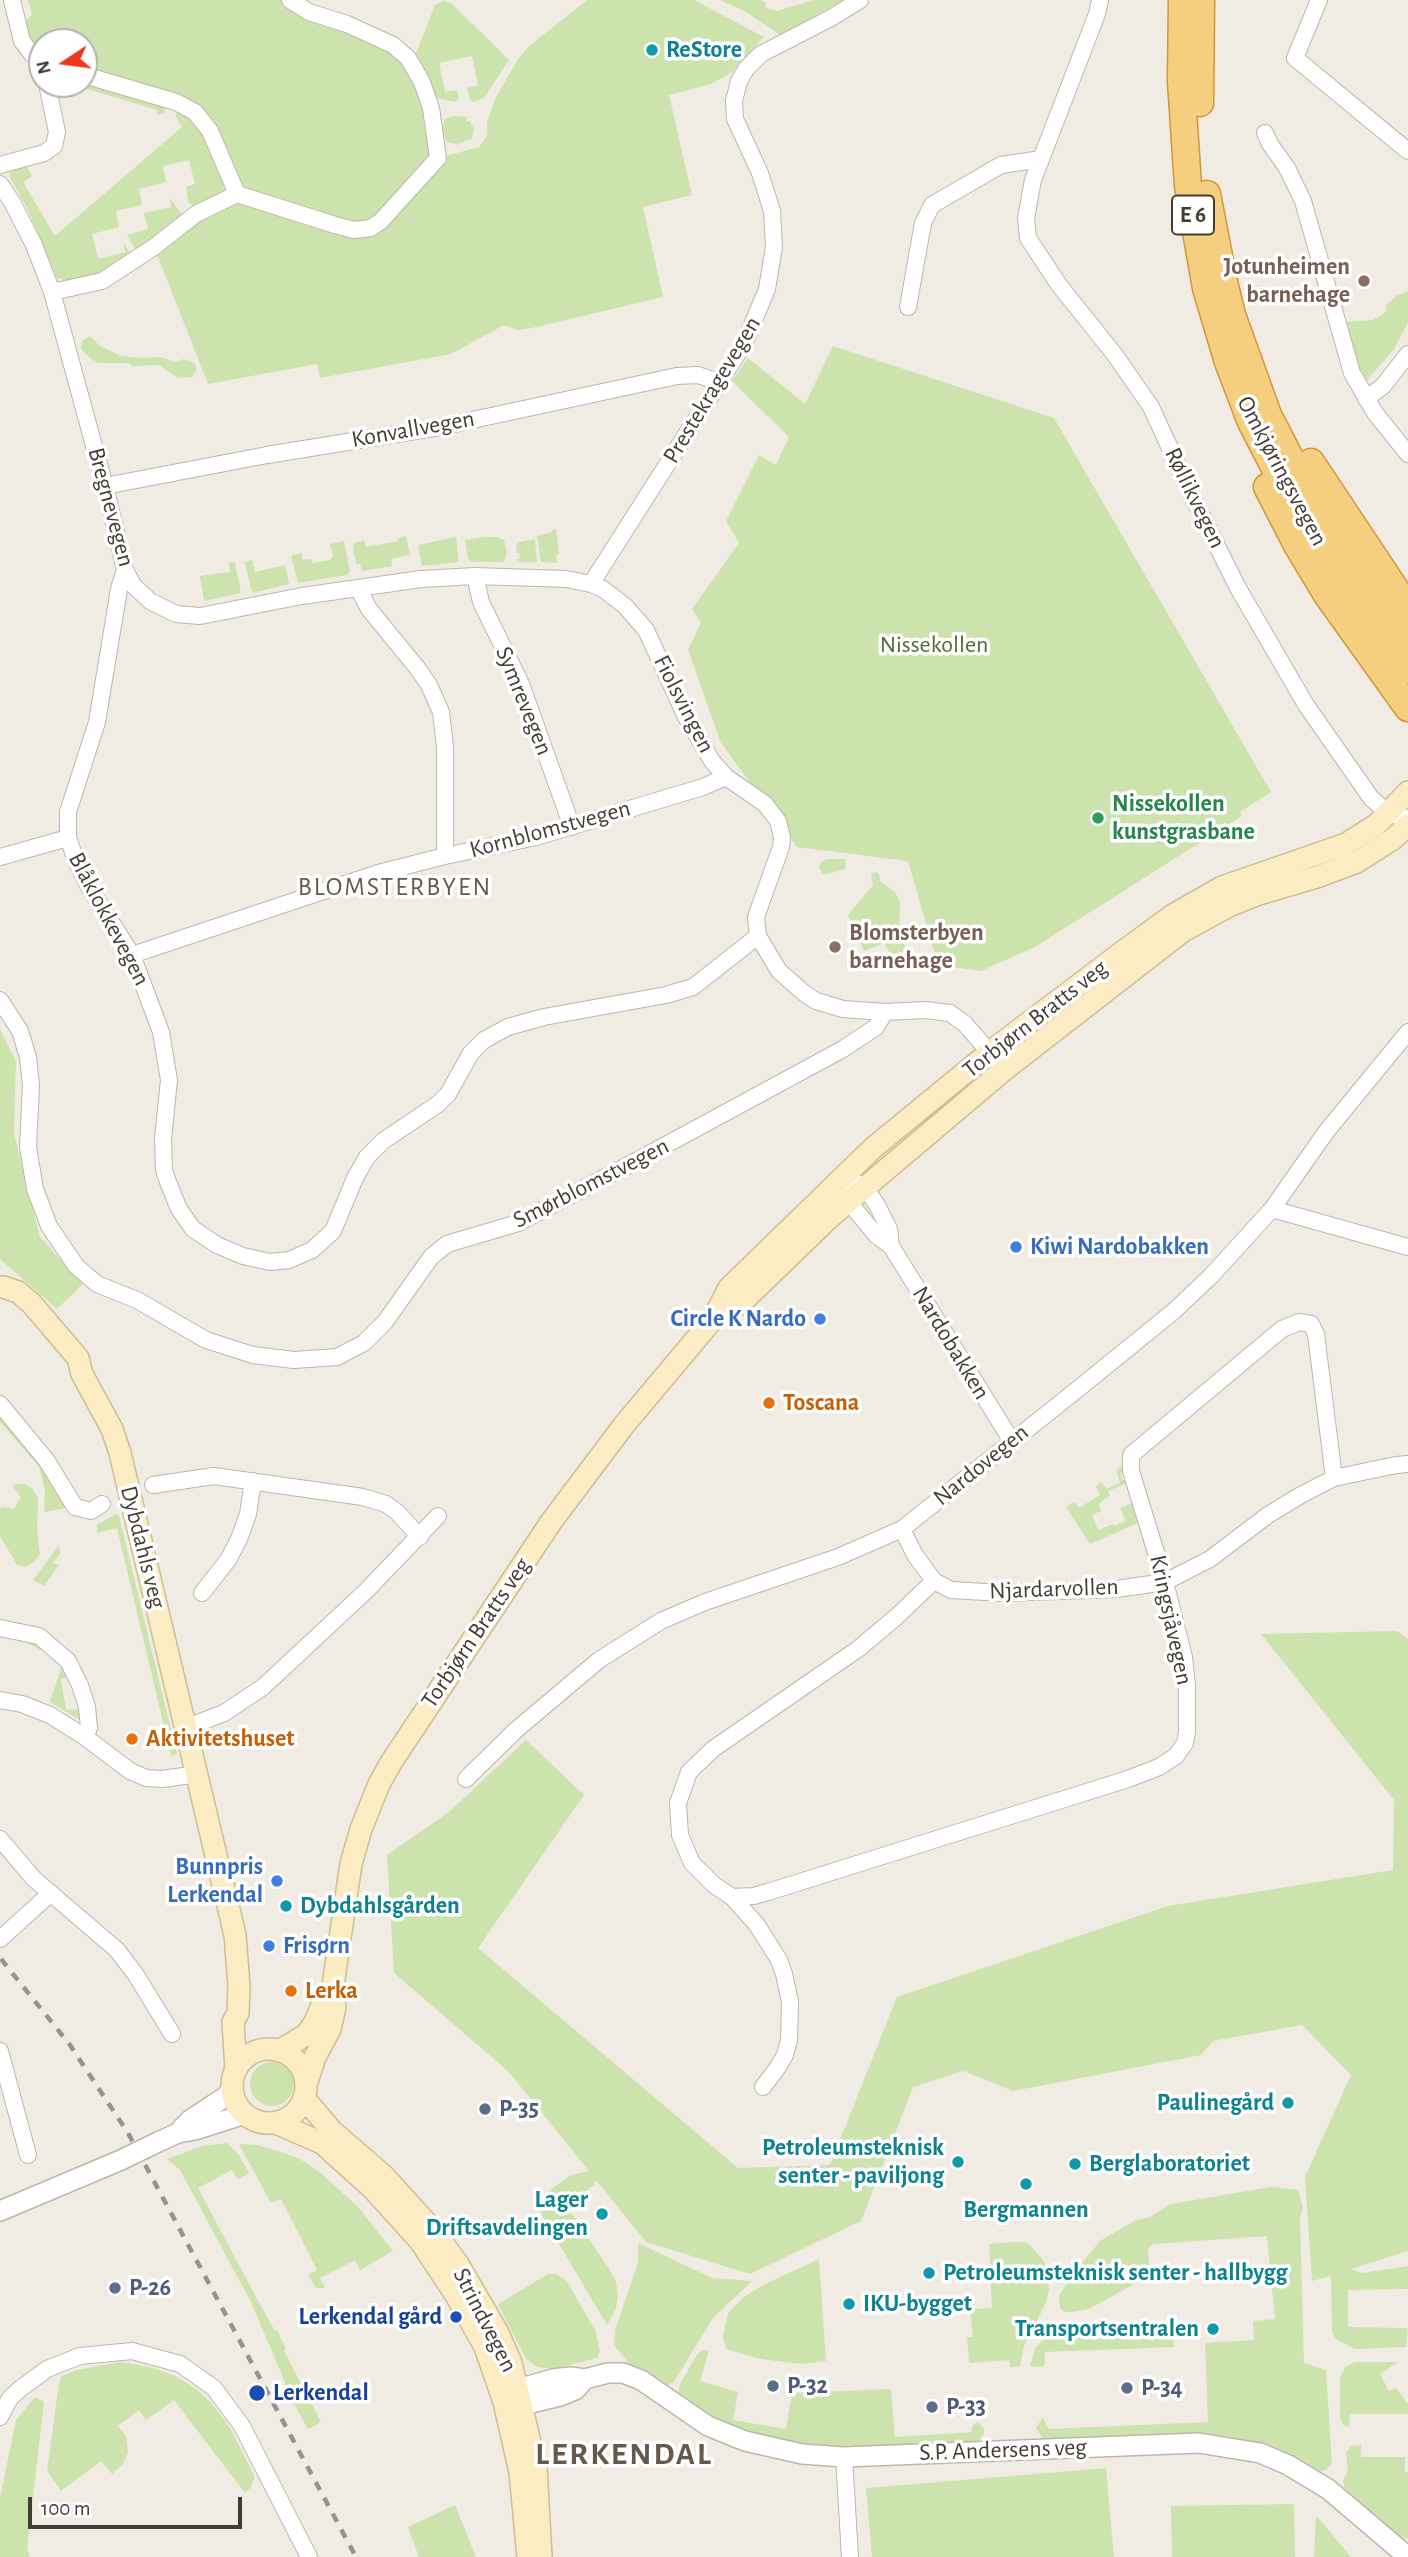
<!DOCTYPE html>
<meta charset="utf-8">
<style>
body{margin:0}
#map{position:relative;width:1408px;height:2557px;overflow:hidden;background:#f0ece3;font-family:"Alegreya Sans",sans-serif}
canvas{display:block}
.north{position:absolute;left:28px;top:28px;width:70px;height:70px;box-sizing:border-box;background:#fff;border:2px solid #b3b1ae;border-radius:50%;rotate:257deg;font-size:19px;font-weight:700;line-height:28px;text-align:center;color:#423c34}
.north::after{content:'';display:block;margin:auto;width:24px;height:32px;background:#ec381f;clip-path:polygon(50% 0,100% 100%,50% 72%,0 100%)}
.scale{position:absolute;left:28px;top:2497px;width:214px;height:32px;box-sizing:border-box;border:4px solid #423c34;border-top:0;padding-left:9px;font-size:21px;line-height:24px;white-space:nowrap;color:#423c34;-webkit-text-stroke:5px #fff;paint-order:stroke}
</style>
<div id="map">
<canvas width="1408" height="2557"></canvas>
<div class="north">N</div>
<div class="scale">100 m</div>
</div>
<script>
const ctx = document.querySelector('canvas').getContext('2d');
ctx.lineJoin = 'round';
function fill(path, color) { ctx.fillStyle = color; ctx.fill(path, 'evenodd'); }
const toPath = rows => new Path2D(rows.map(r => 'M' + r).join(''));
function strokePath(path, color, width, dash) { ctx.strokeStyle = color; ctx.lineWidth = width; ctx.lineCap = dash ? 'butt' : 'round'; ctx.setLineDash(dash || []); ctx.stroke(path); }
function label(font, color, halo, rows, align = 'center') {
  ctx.font = font + ' "Alegreya Sans",sans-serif'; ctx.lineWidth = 7; ctx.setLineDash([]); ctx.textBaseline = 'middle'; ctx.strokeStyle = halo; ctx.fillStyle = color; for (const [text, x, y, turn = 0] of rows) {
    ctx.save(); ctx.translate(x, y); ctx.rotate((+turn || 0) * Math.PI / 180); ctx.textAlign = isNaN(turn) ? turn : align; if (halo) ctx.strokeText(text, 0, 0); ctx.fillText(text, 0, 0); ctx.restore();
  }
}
const green = toPath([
 [28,0,284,0,384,45,407,67,422,96,438,158,479,147,487,136,487,123,494,101,518,59,529,46,587,0,694,0,764,37,732,72,711,84,669,95,692,195,643,207,663,297,532,328,517,330,504,325,451,354,320,378,317,364,208,384,154,247,237,194,204,121,84,75,84,42,42,42,42,60,29,41,25,21,32,15],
 [720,0,760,0,766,3,765,8,777,11,814,0,844,0,780,35,746,12],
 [444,1,451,3,509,60,484,98,474,102,470,100,467,88,478,85,472,56,439,63,445,92,457,90,459,98,456,102,436,98,415,56,435,5],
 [56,84,83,84,105,90,107,86,134,95,134,99,148,103,150,100,164,106,165,113,157,115,157,110,87,89,63,87,63,97,57,98],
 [181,110,190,115,189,119,199,129,204,128,227,189,226,193,194,208,188,201,186,187,195,184,189,160,163,166,166,182,139,189,142,205,116,211,119,227,92,234,98,259,125,252,123,243,132,255,111,272,68,281,57,278,28,210,9,176,10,172,26,164,32,176,23,182,55,236,182,127,175,115],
 [454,116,468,117,466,121,470,121,474,129,472,139,457,144,447,142,443,133,443,123,445,119],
 [170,198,183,216,136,250,127,235,148,229,144,213,171,207],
 [1408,291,1408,323,1394,349,1367,380,1357,365,1345,322,1373,320,1386,312,1386,305,1396,296],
 [90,336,100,346,121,356,142,358,161,357,174,362,184,359,194,363,197,369,193,377,178,378,159,365,133,366,128,363,98,363,89,357,81,349,82,341],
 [833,346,1054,418,1271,792,1240,812,1242,816,1035,947,981,971,938,965,908,861,797,847,721,743,688,650,701,622,692,609,739,543,726,521,759,455,776,465,789,437,732,381,748,358,805,404],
 [556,529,559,554,556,555,557,563,541,562,537,536,552,532,552,530],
 [406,536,410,555,391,559,392,566,362,571,360,564,357,564,353,552,354,543,364,540,366,547,398,541,398,538],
 [456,537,459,562,422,566,418,545],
 [484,537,498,537,504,540,507,553,504,562,472,562,468,559,465,540],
 [535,539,537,562,520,562,517,559,520,558,519,553,516,553,517,544,519,542],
 [344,541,350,571,347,575,298,583,291,556,301,553,303,560,311,559,312,563,330,560,333,556,330,544],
 [252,560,255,572,285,565,289,584,252,593,245,562],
 [235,562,241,593,204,601,200,576,230,572,229,563],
 [828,859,845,859,846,869,823,875,819,867,821,862],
 [878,872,881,882,895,892,900,902,899,935,907,950,900,954,899,963,884,973,881,967,893,958,884,943,864,951,848,915,873,885,871,873],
 [0,1029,16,1061,14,1133,40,1237,83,1284,57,1309,0,1259],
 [0,1410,23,1434,69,1507,46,1512,44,1511,45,1492,40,1470,36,1463,0,1422],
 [1120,1467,1125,1469,1126,1471,1121,1473,1122,1480,1126,1480,1127,1483,1108,1491,1110,1496,1099,1503,1101,1511,1092,1515,1098,1530,1113,1524,1114,1526,1126,1521,1120,1508,1132,1503,1138,1523,1090,1544,1066,1507,1074,1502,1079,1508,1100,1495,1096,1487,1101,1482,1106,1489,1120,1483,1116,1470],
 [16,1484,24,1484,32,1488,38,1498,37,1530,40,1554,34,1562,25,1567,17,1565,0,1536,0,1509,2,1507,14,1509,21,1497,12,1486],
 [116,1514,119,1516,177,1754,171,1756,117,1528,97,1533,97,1525],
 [59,1545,60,1553,53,1563,59,1565,46,1583,44,1586,33,1580],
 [1397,1631,1408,1639,1408,2251,1351,2269,1362,2273,1408,2266,1408,2289,1348,2290,1348,2327,1406,2328,1408,2329,1406,2347,1355,2349,1335,2339,1332,2331,1331,2276,1312,2281,1305,2177,1351,2075,1302,2025,1213,2041,1201,2055,1013,2091,963,2071,913,2087,861,2221,750,2274,646,2242,596,2180,593,2186,568,2204,567,2207,608,2267,616,2282,618,2295,616,2308,607,2325,537,2207,540,2197,571,2175,589,2171,508,2071,394,1973,387,1855,449,1812,526,1740,584,1795,478,1948,738,2168,830,2165,897,1997,1168,1906,1393,1870,1394,1800,1261,1634],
 [24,1636,48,1648,68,1668,71,1675,61,1679,66,1710,81,1709,83,1722,50,1702,62,1665,51,1655,23,1641],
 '250 2084a22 22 0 1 1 44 0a22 22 0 1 1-44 0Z',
 [227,2143,239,2155,249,2173,238,2180,232,2170,198,2188,256,2297,275,2331,277,2330,286,2349,284,2351,321,2422,308,2429,295,2406,251,2302,180,2170,167,2159,202,2146],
 [239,2144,257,2145,281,2152,300,2159,321,2173,359,2208,393,2251,360,2270,355,2260,320,2278,325,2288,316,2288,308,2275,317,2270,281,2199,271,2203],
 [1271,2187,1298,2190,1303,2208,1300,2218,1304,2363,1326,2370,1332,2463,1327,2469,1322,2471,1310,2467,1285,2453,1259,2443,1217,2435,1173,2434,1048,2440,1042,2438,1036,2427,1043,2418,1049,2429,1208,2422,1205,2343,1254,2340,1253,2321,1275,2319,1267,2236,1153,2244,1148,2249,1149,2265,1147,2277,1089,2309,1072,2312,1065,2312,1060,2308,1059,2296,1073,2274,1100,2241,1134,2221,1150,2217,1171,2204],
 [1017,2242,1028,2243,1044,2261,1048,2274,1049,2290,1046,2303,1024,2346,1020,2366,1010,2367,1009,2360,969,2363,967,2337,973,2337,970,2309,992,2308,989,2244],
 [638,2243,712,2278,752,2281,713,2318,673,2383,665,2386,631,2366,614,2345,615,2330,638,2263],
 [819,2259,826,2361,801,2364,760,2359,726,2349,723,2337,728,2313,744,2297,763,2285],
 [548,2274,556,2274,566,2280,596,2332,600,2351,597,2358,554,2369,537,2367,526,2359,498,2304],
 [1101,2320,1132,2332,1173,2330,1174,2347,1045,2352,1045,2364,1042,2367,1030,2366,1035,2348,1043,2340,1092,2321],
 [703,2350,709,2350,700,2381,738,2392,733,2420,786,2429,792,2393,891,2389,895,2437,972,2432,972,2426,978,2422,984,2429,984,2434,977,2443,830,2448,792,2443,746,2432,712,2417,678,2394,680,2384,698,2353],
 [121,2362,150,2367,176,2376,196,2389,211,2403,229,2426,255,2477,251,2487,245,2493,174,2400,146,2420,139,2410,118,2426,126,2436,128,2452,123,2464,112,2474,101,2461,61,2491,47,2471,59,2383,62,2376,76,2370],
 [1355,2362,1398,2362,1380,2374,1389,2391,1396,2388,1408,2404,1408,2414,1350,2414,1349,2427,1343,2425,1340,2416,1340,2377,1345,2367],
 [35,2397,44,2402,27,2548,30,2557,0,2557,0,2498,16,2420],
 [1361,2445,1361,2457,1405,2457,1405,2472,1408,2472,1408,2538,1400,2540,1346,2492,1343,2481,1348,2471,1346,2453,1351,2446],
 [1106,2468,1114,2557,872,2557,866,2488],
 [1294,2504,1295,2557,1172,2557,1171,2506],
 [455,2505,476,2557,419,2557,408,2527],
 [1316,2515,1351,2557,1314,2557]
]);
const minor = toPath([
 [12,0,22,41,31,53,42,60],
 [1100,0,1097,14,1033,180,1026,218,1028,238,1059,285,1115,355,1151,407,1191,494,1238,588,1306,705,1371,798,1389,814,1408,818],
 [1319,0,1295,58,1408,151],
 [84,75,176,102,195,112,210,131,237,194,335,225,354,230,371,228,381,221,438,158,431,108,422,82,408,58,393,45,347,24,309,12,290,0],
 [1265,133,1270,144,1287,168,1303,201,1352,373,1375,413,1408,454],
 [0,165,44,153,54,146,57,132,47,84],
 [0,184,12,202,34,245,52,292,105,486,125,570,133,585,150,601,176,614,200,616,302,596,421,579,475,576,566,579,591,584,603,589,625,606,646,630,686,717,712,761,726,777,765,804,778,821,782,837,781,847,756,917,758,936,779,971,804,993,816,1001,843,1009,885,1012,925,1010,950,1013,965,1024,997,1061],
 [52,292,102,281,154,247,196,214,237,194],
 [908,307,923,223,932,205,1001,165,1041,159],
 [1366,399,1383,386,1408,354],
 [105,486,267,455,440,427,677,376,698,375,719,382],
 [125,570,119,589,97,722,68,812,68,838,77,863,89,887,132,955,161,1032,169,1080,163,1139,164,1170,168,1182,179,1209,193,1229,217,1245,243,1256,270,1262,289,1260,312,1250,333,1231,355,1178,367,1157,383,1141,438,1104,448,1094,471,1053,484,1040,508,1027,544,1017,666,995,693,987,758,936],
 [475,576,481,602,521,684,572,827],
 [591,584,745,342,767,289,774,247,772,211,760,173,735,119,734,101,739,81,746,69,761,54,831,18,860,0],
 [358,588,369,609,418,669,429,685,441,712,445,747,445,856],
 [0,857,68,838],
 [132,955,378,873,445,856,536,837,703,787,726,777],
 [0,1000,20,1031,28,1057,31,1086,28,1147,35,1189,49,1226,76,1266,97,1284,137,1300,206,1340,253,1355,294,1360,337,1357,364,1343,385,1322,431,1257,447,1244,518,1223,638,1160,843,1049,876,1027,885,1012],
 [844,1175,865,1188,877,1205,889,1229,891,1246],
 [847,1193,848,1201,876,1235,891,1246,1011,1440],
 [1272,1209,1408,1247],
 [0,1404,47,1461,75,1507,91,1511,102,1504],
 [153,1485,214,1476,363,1497,386,1504,397,1512,420,1537],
 [902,1529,915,1555,934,1581,951,1590,1003,1593,1116,1589,1165,1582,1210,1559,1268,1515,1301,1495,1334,1478,1396,1465,1408,1464],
 [202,1593,228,1560,239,1539,248,1514,253,1481],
 [0,1628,39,1636,68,1661,80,1685,87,1707,89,1728,85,1737],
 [0,1700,22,1704,50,1715,85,1737,130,1771,146,1778,162,1779,198,1774],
 [187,1727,224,1713,263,1687,366,1591,438,1516],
 [466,1779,516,1730,599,1660,661,1621,705,1602,838,1557,902,1529,1073,1393,1174,1311,1211,1276,1272,1209,1326,1132,1408,1032],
 [0,1839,34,1879,117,1950,136,1975,172,2034],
 [732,1897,754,1896,768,1892,1128,1779,1159,1767,1176,1756,1185,1743,1187,1732,1187,1686,1184,1657,1165,1582,1131,1471,1131,1455,1282,1329,1299,1322,1311,1324,1316,1334,1334,1478],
 [0,1939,51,1893],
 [0,2051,28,2155],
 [763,2087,778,2067,785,2055,789,2040,790,2002,784,1974,779,1960,757,1925,732,1897,714,1885,692,1863,680,1835,678,1803,689,1772,713,1749,858,1649,895,1618,934,1581],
 [0,2417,10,2398,20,2389,47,2369,80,2356,132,2351,180,2364,214,2388,242,2426,309,2557],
 [844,2457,850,2557]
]);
const tertiary = toPath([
 [182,2128,190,2120,225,2097,233,2088],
 [158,2142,178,2133,195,2130,245,2114],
 [0,2211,121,2160],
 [508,2398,518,2389,553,2379,570,2377,585,2379,608,2373,623,2373,641,2380,708,2426,745,2441,802,2454,844,2457,1199,2443,1260,2453,1288,2465,1328,2489,1408,2557],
 [505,2402,523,2405,560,2396,575,2390,585,2379]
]);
const secondary = toPath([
 [3,1287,18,1292,31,1303,78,1358,82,1374,112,1429,120,1453,235,1935,239,1986,238,2013,233,2022,236,2070],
 [713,1319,741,1303,830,1217,1004,1070,1183,931,1231,905,1259,894,1317,877,1357,862,1393,839,1408,825],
 '232 2086a37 37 0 1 1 74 0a37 37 0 1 1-74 0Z',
 [279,2051,307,2034,315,2022,324,2000,330,1994],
 [306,2085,315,2057,330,2029,335,2007,332,1992,351,1864,361,1829,379,1784,392,1761,551,1522,624,1425,713,1319,729,1288,873,1148,990,1052,1121,953,1173,915,1222,887,1346,844,1376,825,1408,792],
 [304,2098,332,2131,384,2176,433,2230,458,2264,498,2333,511,2363,536,2467,541,2557],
 [276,2123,322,2143,372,2188,420,2241,457,2297,485,2347,504,2402,520,2472,528,2557]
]);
const trunk = toPath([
 [1182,0,1181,81,1188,186,1206,288,1228,362,1251,422,1284,486,1348,589,1408,671],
 [1200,103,1201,0],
 [1207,194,1224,282,1232,315,1268,415,1300,477,1331,528,1364,578,1408,639],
 [1311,462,1408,608],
 [1267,487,1297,545,1327,595,1408,708]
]);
const rail = toPath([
 [1,1959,70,2045,128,2133,356,2557]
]);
const tertiaryBridge = toPath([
 [121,2160,158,2142]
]);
const markers = [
 [652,50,7,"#0f9aa8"],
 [1364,281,7,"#8d6e63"],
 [1098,818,7,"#2e9e5b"],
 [835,947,7,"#8d6e63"],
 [1016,1247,7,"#3f7fe0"],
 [820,1319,7,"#3f7fe0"],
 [769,1403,7,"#e8710a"],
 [132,1739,7,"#e8710a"],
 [277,1881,7,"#3f7fe0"],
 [286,1906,7,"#0f9aa8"],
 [269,1946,7,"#3f7fe0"],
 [291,1991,7,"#e8710a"],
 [1288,2103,7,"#0f9aa8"],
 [485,2109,7,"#5c6f8a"],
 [958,2162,7,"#0f9aa8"],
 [1075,2164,7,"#0f9aa8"],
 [1026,2184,7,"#0f9aa8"],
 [602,2214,7,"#0f9aa8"],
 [929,2273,7,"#0f9aa8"],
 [115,2288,7,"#5c6f8a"],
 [849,2304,7,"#0f9aa8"],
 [456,2317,7,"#1a4fb4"],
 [1213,2329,7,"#0f9aa8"],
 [773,2386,7,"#5c6f8a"],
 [1127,2388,7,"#5c6f8a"],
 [257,2393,9,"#1a4fb4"],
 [932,2407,7,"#5c6f8a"]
];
const shields = [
 [1193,215,42]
];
const shieldNames = [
 ["E 6",1193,215]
];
const cultureNames = [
 ["ReStore",666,50],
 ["Dybdahlsgården",300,1906],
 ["Paulinegård",1274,2103,"right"],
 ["Petroleumsteknisk",944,2148,"right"],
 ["senter - paviljong",944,2176,"right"],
 ["Berglaboratoriet",1089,2164],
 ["Lager",588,2200,"right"],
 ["Driftsavdelingen",588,2228,"right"],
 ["Bergmannen",1026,2210,"center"],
 ["Petroleumsteknisk senter - hallbygg",943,2273],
 ["IKU-bygget",863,2304],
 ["Transportsentralen",1199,2329,"right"]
];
const educationNames = [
 ["Jotunheimen",1350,267],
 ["barnehage",1350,295],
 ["Blomsterbyen",849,933,"left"],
 ["barnehage",849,961,"left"]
];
const streetNames = [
 ["Prestekragevegen",712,390,-59],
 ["Konvallvegen",413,429,-10],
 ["Omkjøringsvegen",1282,471,62],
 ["Røllikvegen",1195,498,64],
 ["Bregnevegen",111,507,75],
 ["Symrevegen",524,701,68],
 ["Fiolsvingen",684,704,63],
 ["Kornblomstvegen",550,829,-15],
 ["Blåklokkevegen",109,919,62],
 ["Torbjørn Bratts veg",1035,1019,-38],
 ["Smørblomstvegen",591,1183,-27],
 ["Nardobakken",951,1343,59],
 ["Nardovegen",981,1465,-39],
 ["Dybdahls veg",143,1547,76],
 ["Njardarvollen",1054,1589,-2],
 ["Kringsjåvegen",1171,1620,78],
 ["Torbjørn Bratts veg",476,1633,-56],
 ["Strindvegen",485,2320,63],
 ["S.P. Andersens veg",1003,2450,-2]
];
const parkNames = [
 ["Nissekollen",934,645]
];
const leisureNames = [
 ["Nissekollen",1112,804],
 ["kunstgrasbane",1112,832]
];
const shopNames = [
 ["Kiwi Nardobakken",1030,1247],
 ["Circle K Nardo",806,1319,"right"],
 ["Bunnpris",263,1867,"right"],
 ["Lerkendal",263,1895,"right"],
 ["Frisørn",283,1946]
];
const foodNames = [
 ["Toscana",783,1403],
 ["Aktivitetshuset",146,1739],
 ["Lerka",305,1991]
];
const serviceNames = [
 ["P-35",499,2109],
 ["P-26",129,2288],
 ["P-32",787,2386],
 ["P-34",1141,2388],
 ["P-33",946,2407]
];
const transitNames = [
 ["Lerkendal gård",442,2317],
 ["Lerkendal",273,2393,"left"]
];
const neighbourhoodNames = [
 ["BLOMSTERBYEN",395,887]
];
const districtNames = [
 ["LERKENDAL",624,2454]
];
fill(green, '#cce3ae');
strokePath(minor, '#beb6aa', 18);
strokePath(tertiary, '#beb6aa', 22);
strokePath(secondary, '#cebd96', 24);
strokePath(trunk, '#d2963b', 29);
strokePath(minor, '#fff', 16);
strokePath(tertiary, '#fff', 19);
strokePath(secondary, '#fbecc3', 21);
strokePath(trunk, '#f6ce80', 26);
strokePath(rail, '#939393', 4.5, [9, 9]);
strokePath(tertiaryBridge, '#beb6aa', 22, []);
strokePath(tertiaryBridge, '#fff', 19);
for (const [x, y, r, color] of markers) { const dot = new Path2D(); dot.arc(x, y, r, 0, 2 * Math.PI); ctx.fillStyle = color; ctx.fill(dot); strokePath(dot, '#fff', 2.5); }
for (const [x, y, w] of shields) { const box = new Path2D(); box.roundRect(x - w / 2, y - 19.5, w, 39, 5); ctx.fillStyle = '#fff'; ctx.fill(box); strokePath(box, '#423c34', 2); }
label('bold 23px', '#423c34', null, shieldNames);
label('bold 24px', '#0d838f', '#fff', cultureNames, 'left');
label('bold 24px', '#785e54', '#fff', educationNames, 'right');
label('24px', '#423c34', '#fff', streetNames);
label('24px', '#476f2c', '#fff', parkNames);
label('bold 24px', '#27864d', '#fff', leisureNames, 'left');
label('bold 24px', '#366cbe', '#fff', shopNames, 'left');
label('bold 24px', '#c56008', '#fff', foodNames, 'left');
label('bold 24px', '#4e5e75', '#fff', serviceNames, 'left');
label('bold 24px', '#164399', '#fff', transitNames, 'right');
ctx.letterSpacing = '2px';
label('26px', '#64594c', '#fff', neighbourhoodNames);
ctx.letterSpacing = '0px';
ctx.letterSpacing = '2px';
label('bold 32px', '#64594c', '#fff', districtNames);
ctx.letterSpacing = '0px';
</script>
